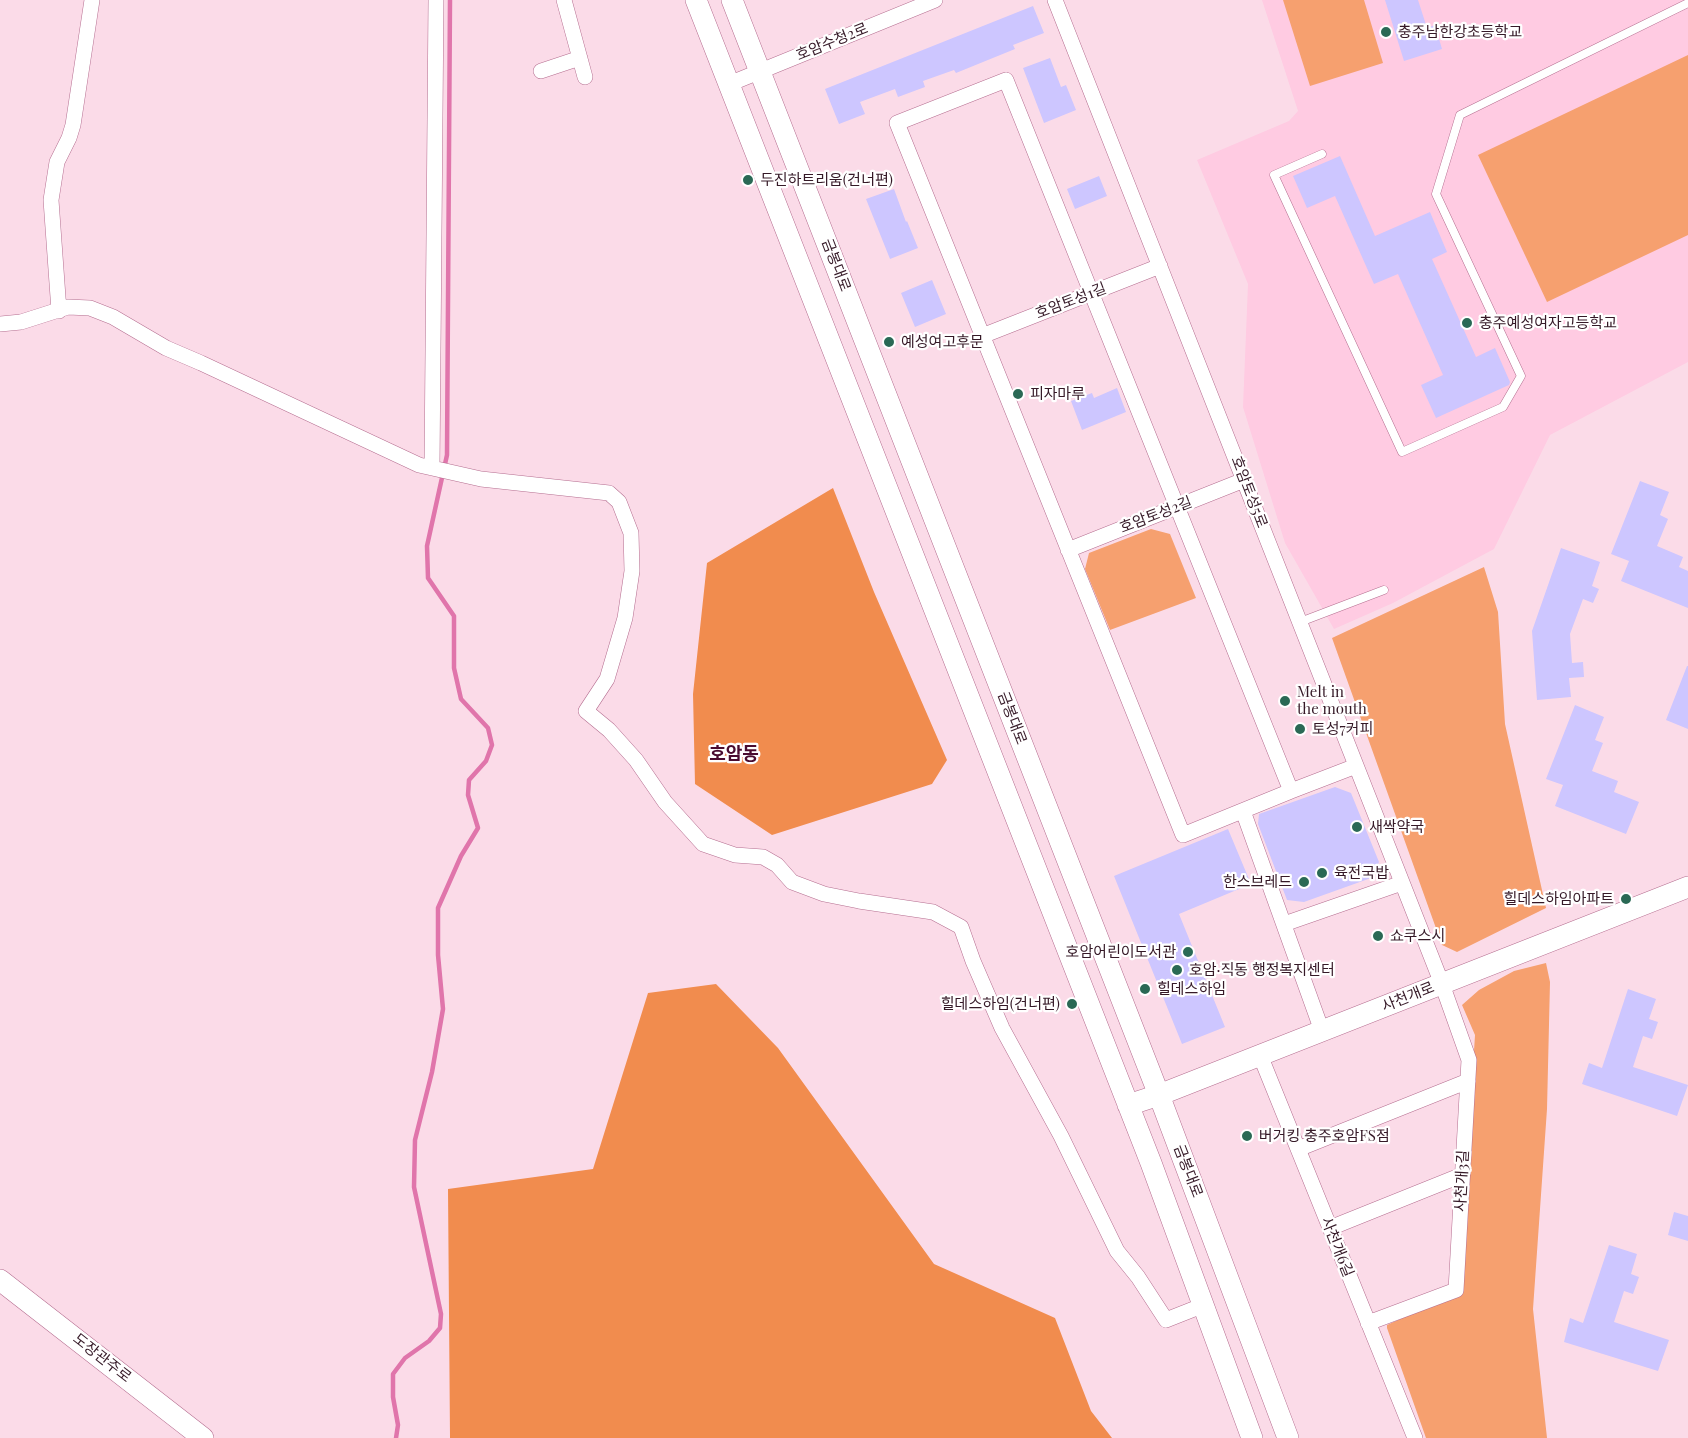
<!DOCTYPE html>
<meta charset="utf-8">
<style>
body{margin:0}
canvas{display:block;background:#fbdbe8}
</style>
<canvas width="1688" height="1438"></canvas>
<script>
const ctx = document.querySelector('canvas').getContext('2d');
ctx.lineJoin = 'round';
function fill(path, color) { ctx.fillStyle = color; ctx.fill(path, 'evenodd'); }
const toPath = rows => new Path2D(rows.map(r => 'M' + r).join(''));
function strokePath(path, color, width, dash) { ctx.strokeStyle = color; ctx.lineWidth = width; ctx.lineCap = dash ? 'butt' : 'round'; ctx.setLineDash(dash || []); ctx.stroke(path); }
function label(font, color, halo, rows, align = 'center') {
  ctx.font = font + ' "Playfair Display","Noto Sans KR",serif'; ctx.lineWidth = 4.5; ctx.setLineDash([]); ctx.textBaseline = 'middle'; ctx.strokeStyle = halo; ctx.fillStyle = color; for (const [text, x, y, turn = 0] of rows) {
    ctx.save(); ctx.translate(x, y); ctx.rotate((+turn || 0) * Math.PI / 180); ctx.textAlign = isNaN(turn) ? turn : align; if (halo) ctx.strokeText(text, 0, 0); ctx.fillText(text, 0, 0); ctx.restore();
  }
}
const built = toPath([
 [1262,0,1688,0,1688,362,1550,435,1494,549,1393,603,1334,629,1285,543,1243,407,1248,284,1197,160,1289,121,1298,111]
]);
const green = toPath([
 [1283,0,1364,0,1383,63,1310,86],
 [1688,55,1688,235,1547,302,1478,155],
 [1151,529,1170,534,1196,598,1110,630,1085,569,1089,553],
 [1484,567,1498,612,1505,724,1546,908,1457,952,1442,945,1332,638],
 [1546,963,1550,982,1547,1109,1533,1309,1547,1438,1426,1438,1387,1328,1387,1325,1459,1292,1475,1035,1462,1005,1479,990,1514,971]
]);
const forest = toPath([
 [833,488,874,592,947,760,932,784,772,835,695,784,693,694,707,563],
 [716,984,778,1048,934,1264,1055,1318,1091,1411,1112,1438,450,1438,448,1189,593,1169,648,993]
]);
const stream = toPath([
 [396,1438,398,1425,393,1397,393,1374,405,1358,429,1341,440,1328,441,1314,414,1187,415,1140,432,1072,443,1009,438,955,438,908,461,856,478,828,468,795,469,780,486,761,492,745,488,728,461,699,454,668,454,616,428,578,427,546,447,455,450,0]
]);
const building = toPath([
 [1385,0,1418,0,1427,28,1435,25,1442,49,1404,61],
 [1033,6,1044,33,1013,45,1015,49,983,62,956,73,954,70,923,81,925,87,898,97,895,89,860,102,865,114,839,124,825,89],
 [1050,58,1061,87,1066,85,1076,110,1044,123,1023,68],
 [1340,156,1375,236,1430,212,1447,252,1432,259,1476,357,1495,348,1510,382,1509,385,1436,418,1421,385,1443,375,1398,274,1374,284,1335,196,1307,208,1293,176],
 [1099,176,1107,196,1075,209,1067,189],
 [894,189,906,222,907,221,918,248,890,259,866,199],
 [932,280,946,314,915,327,901,293],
 [1117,388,1126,412,1082,430,1071,401,1092,393,1094,398],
 [1640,481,1669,492,1660,515,1668,519,1657,546,1683,557,1679,567,1688,571,1688,608,1621,581,1629,561,1611,554],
 [1561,548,1600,562,1592,586,1599,589,1593,603,1583,599,1570,634,1572,663,1583,662,1584,677,1569,678,1571,697,1537,700,1532,631],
 [1687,666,1688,666,1688,729,1666,720],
 [1575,705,1604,717,1595,740,1603,743,1592,771,1618,781,1614,792,1639,802,1626,834,1555,806,1563,785,1546,779],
 [1335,787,1351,793,1379,862,1371,878,1304,902,1287,900,1258,824,1259,814],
 [1228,829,1251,884,1179,914,1225,1027,1182,1044,1114,876],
 [1628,989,1656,999,1649,1019,1658,1022,1652,1039,1643,1036,1633,1067,1688,1085,1677,1116,1582,1084,1589,1063,1602,1068],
 [1674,1212,1688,1216,1688,1241,1668,1235],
 [1609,1245,1637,1254,1631,1274,1639,1277,1633,1294,1624,1291,1614,1322,1669,1340,1658,1371,1564,1342,1570,1318,1583,1323]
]);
const lane = toPath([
 [1322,154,1274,175,1402,452,1503,407,1521,376,1436,194,1460,115,1688,3],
 [1300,622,1384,590]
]);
const street = toPath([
 [564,0,585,77],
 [1055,0,1442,984,1469,1060,1456,1290,1368,1323],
 [541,71,580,58],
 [1006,80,1291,791,1183,835,897,123,1006,80],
 [729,84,935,0],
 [59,311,51,200,57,162,69,138,73,125,92,0],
 [0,324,21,322,68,307,90,308,113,317,166,348,201,363,419,465,481,479,609,493,619,502,631,533,632,571,625,618,607,679,586,711,609,730,636,760,665,802,703,844,735,855,763,857,777,865,792,882,824,894,859,901,933,912,961,927,973,961,1002,1028,1061,1136,1117,1251,1138,1277,1166,1320,1204,1305],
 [982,336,1160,266],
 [432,468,436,0],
 [1068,550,1244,480],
 [1291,791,1356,766],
 [1243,811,1322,1031],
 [1284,924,1402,883],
 [1260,1055,1415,1438],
 [1298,1149,1468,1081],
 [1330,1228,1462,1175]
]);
const secondary = toPath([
 [696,0,1151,1163,1252,1438],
 [732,0,1159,1095,1288,1438],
 [1128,1105,1159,1095,1688,887],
 [0,1280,203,1438]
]);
const markers = [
 [1386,32,6,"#2a6955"],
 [748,180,6,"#2a6955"],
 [1467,323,6,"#2a6955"],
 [889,342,6,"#2a6955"],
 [1018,394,6,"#2a6955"],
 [1285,701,6,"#2a6955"],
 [1300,729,6,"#2a6955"],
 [1357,827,6,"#2a6955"],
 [1322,873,6,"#2a6955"],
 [1304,882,6,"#2a6955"],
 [1626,899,6,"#2a6955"],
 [1378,936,6,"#2a6955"],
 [1188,952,6,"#2a6955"],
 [1177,970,6,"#2a6955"],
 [1145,989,6,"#2a6955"],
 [1072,1004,6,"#2a6955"],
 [1247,1136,6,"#2a6955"]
];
const poiNames = [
 ["충주남한강초등학교",1398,32],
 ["두진하트리움(건너편)",760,180],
 ["충주예성여자고등학교",1479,323],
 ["예성여고후문",901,342],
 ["피자마루",1030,394],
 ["Melt in",1297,692],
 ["the mouth",1297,709],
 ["토성7커피",1312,729],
 ["새싹약국",1369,827],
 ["육전국밥",1334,873],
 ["한스브레드",1292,882,"right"],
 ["힐데스하임아파트",1614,899,"right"],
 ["쇼쿠스시",1390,936],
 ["호암어린이도서관",1176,952,"right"],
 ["호암·직동 행정복지센터",1189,970],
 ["힐데스하임",1157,989],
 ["힐데스하임(건너편)",1060,1004,"right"],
 ["버거킹 충주호암FS점",1259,1136]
];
const streetNames = [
 ["호암수청2로",832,42,-22],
 ["금봉대로",836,265,69],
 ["호암토성1길",1071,301,-21],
 ["호암토성5로",1249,492,69],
 ["호암토성2길",1156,515,-21],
 ["금봉대로",1012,718,69],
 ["사천개로",1408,997,-22],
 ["금봉대로",1188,1171,69],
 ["사천개3길",1462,1181,-87],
 ["사천개6길",1337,1247,68],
 ["도장관주로",102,1358,38]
];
const quarterNames = [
 ["호암동",734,754]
];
fill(built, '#ffcbe2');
fill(green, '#f6a06f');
fill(forest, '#f18c4e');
strokePath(stream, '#e075ab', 4.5);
fill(building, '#cdc6ff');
strokePath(lane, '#b56e90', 9);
strokePath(street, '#b56e90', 16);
strokePath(secondary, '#b56e90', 22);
strokePath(lane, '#fff', 8);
strokePath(street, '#fff', 15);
strokePath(secondary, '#fff', 21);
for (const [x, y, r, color] of markers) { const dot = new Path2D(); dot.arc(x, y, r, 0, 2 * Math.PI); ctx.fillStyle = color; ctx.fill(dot); strokePath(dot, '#fff', 2); }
label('15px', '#351927', '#fff', poiNames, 'left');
label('15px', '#351927', '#fff', streetNames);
label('bold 18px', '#4a0c30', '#fff', quarterNames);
</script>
